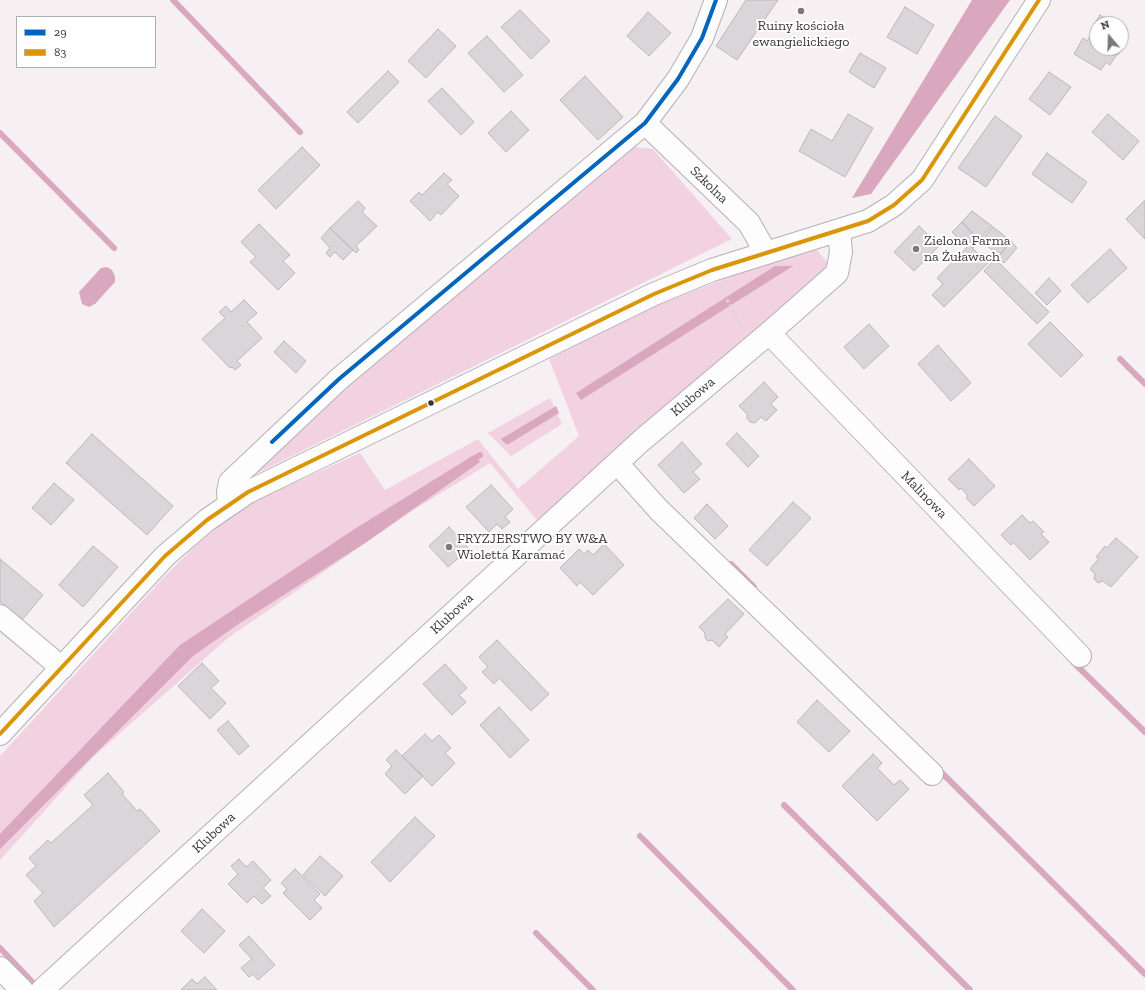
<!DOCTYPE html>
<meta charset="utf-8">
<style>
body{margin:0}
#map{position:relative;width:1145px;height:990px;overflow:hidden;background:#f6f0f3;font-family:"Zilla Slab",serif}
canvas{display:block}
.legend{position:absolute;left:16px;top:16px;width:140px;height:52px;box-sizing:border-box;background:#fff;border:1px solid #b0afaf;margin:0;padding:5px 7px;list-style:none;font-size:12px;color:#3a3638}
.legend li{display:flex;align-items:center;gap:8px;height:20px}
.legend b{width:20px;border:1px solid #b0afaf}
.north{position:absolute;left:1089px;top:16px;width:40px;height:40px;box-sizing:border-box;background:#fff;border:1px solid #b0afaf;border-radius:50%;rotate:341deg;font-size:11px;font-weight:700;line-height:16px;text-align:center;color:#3a3638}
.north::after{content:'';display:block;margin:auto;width:14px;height:18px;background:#7c7779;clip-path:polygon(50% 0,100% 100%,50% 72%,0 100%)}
</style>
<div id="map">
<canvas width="1145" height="990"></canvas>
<ul class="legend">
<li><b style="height:5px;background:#0065bd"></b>29</li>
<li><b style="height:5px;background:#db9508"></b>83</li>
</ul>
<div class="north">N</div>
</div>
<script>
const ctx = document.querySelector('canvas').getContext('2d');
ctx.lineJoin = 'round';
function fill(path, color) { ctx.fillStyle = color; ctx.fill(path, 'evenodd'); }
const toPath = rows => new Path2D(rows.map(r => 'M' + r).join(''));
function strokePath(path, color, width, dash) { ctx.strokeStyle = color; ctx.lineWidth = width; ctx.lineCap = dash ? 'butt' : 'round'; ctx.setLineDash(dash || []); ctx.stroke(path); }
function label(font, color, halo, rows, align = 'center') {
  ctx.font = font + ' "Zilla Slab",serif'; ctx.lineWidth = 4; ctx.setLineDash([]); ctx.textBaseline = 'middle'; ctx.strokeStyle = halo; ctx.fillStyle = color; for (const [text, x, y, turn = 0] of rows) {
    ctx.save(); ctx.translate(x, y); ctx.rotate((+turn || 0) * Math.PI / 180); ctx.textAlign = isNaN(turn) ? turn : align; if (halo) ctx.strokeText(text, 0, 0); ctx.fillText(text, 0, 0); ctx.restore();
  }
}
const green = toPath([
 [626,146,653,149,732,239,237,483,339,388],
 [817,250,827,262,828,267,824,273,537,520,490,463,412,511,228,638,93,757,0,860,0,756,165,576,195,546,225,521,261,498,360,453,385,490,478,439,518,489,579,436,549,359,645,310,737,274,806,251],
 [550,398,562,424,511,456,488,433]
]);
const water = toPath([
 [972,0,1010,0,871,194,852,198],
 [775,266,793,266,581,400,576,393],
 [107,267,112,270,115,276,115,282,95,304,89,307,82,304,79,292,101,268],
 [556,406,559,413,507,445,501,439],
 [474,455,480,462,365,543,240,623,193,656,0,849,0,834,180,645,353,530]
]);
const stream = toPath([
 [173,0,300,132],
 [0,133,114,248],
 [1120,359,1145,384],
 [469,462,480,455],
 [731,564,754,587],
 [1073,662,1145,732],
 [937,768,1145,974],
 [784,805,970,990],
 [640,836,793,990],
 [536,933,593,990],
 [0,948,39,989]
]);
const building = toPath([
 [746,0,778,0,737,60,716,46,746,0],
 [905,7,934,25,917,54,887,37,905,7],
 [520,10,550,41,531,59,501,27,520,10],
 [648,12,671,33,649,56,627,36,648,12],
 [1100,15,1114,24,1097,24,1097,48,1121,48,1121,28,1127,32,1122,40,1126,42,1118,55,1117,54,1110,65,1106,62,1101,70,1074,54,1083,38,1087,41,1090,36,1092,37,1094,33,1090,31,1100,15],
 [438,29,456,46,426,78,408,61,438,29],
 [487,36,523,75,504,92,468,53,487,36],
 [860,53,886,68,874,88,849,72,860,53],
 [388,71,399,82,358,123,347,112,388,71],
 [1049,72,1071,87,1050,115,1029,99,1049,72],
 [585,76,623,117,598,140,560,100,585,76],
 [442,88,474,122,461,135,428,101,442,88],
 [511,111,529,130,506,152,488,133,511,111],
 [848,114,873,128,845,177,799,151,811,129,832,141,848,114],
 [1108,114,1139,141,1123,160,1092,132,1108,114],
 [995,116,1022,136,986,187,958,168,995,116],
 [302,147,320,165,276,209,258,190,302,147],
 [1047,153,1087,182,1072,203,1032,174,1047,153],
 [444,173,452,180,447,184,459,196,441,215,438,212,430,221,410,201,419,192,422,195,444,173],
 [1145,200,1145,239,1126,219,1145,200],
 [358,201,365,208,362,212,377,226,356,246,359,250,356,253,330,228,358,201],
 [972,211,992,226,979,240,962,222,972,211],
 [962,222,979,242,973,248,969,245,967,247,952,232,962,222],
 [259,224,290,255,283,261,295,273,278,290,250,262,256,257,241,242,259,224],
 [919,226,939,246,914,271,894,252,919,226],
 [993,227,1011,241,999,256,981,241,993,227],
 [330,228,353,250,343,260,335,252,330,257,326,253,330,248,321,238,330,228],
 [1011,241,1017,248,1004,263,998,257,1011,241],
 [969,245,988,263,944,307,932,295,943,284,937,278,969,245],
 [1110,249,1127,268,1088,303,1071,285,1110,249],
 [995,259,1049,312,1037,324,984,271,995,259],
 [1049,278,1061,291,1047,305,1035,293,1049,278],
 [244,300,257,313,247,322,262,338,237,361,241,365,235,370,232,367,230,368,202,339,225,318,219,312,226,306,231,312,244,300],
 [1050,322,1083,355,1061,377,1028,344,1050,322],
 [869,324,889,346,864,369,844,347,869,324],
 [284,341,306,361,296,373,274,352,284,341],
 [938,345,971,383,951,401,918,364,938,345],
 [764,382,778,397,771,404,777,410,766,421,761,417,755,423,750,422,747,418,747,414,739,406,764,382],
 [737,433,759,456,748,467,726,444,737,433],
 [92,434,173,506,147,535,66,463,92,434],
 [682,442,702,464,693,472,700,479,684,493,658,465,682,442],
 [969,459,995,486,974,506,966,498,968,496,961,488,959,490,948,479,969,459],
 [54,483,74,500,51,525,32,508,54,483],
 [491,485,513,509,505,517,510,522,502,529,497,524,489,532,466,507,491,485],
 [793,502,811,518,767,566,749,550,793,502],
 [707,504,728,526,715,539,694,518,707,504],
 [1022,515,1030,523,1033,521,1044,532,1041,534,1049,542,1030,560,1013,542,1011,545,1001,535,1022,515],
 [449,527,469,549,448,567,429,546,449,527],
 [1116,538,1138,557,1111,587,1103,581,1098,583,1094,579,1095,574,1090,569,1099,558,1096,557,1105,546,1107,548,1116,538],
 [604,544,624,565,593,595,580,582,577,586,560,568,579,549,584,554,588,550,593,555,604,544],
 [93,546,118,567,83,607,59,585,93,546],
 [0,559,43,595,22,620,0,602,0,559],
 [728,599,744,614,725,634,728,637,719,647,712,640,708,641,705,638,705,633,699,627,728,599],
 [497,640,549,694,531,711,499,678,494,684,482,672,488,667,479,657,497,640],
 [202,663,219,681,211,688,226,703,210,719,178,686,202,663],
 [445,664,467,688,459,695,466,702,452,715,423,684,445,664],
 [817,700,850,731,829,752,797,722,817,700],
 [499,707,529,740,510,758,480,725,499,707],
 [228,721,249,746,239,755,217,730,228,721],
 [425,734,432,741,439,735,451,748,445,753,455,763,432,786,402,756,425,734],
 [396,750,423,776,405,794,385,774,392,766,386,760,396,750],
 [873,754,882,763,877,768,894,785,900,780,909,789,877,821,842,786,873,754],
 [108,773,124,792,122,794,137,811,140,809,160,831,54,927,34,901,43,893,26,875,36,866,29,858,48,840,51,843,93,805,84,795,108,773],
 [415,817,435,836,390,882,371,862,415,817],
 [320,856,343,876,325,896,303,875,320,856],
 [239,859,246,867,253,861,271,880,263,888,271,896,262,904,254,896,247,903,228,884,238,874,231,866,239,859],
 [295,869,320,894,314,900,322,908,310,920,283,893,287,889,281,883,295,869],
 [202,909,225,931,204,953,181,931,202,909],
 [249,936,275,965,258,980,253,974,249,977,241,968,252,959,239,945,249,936],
 [205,977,217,990,181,990,192,979,197,984,205,977]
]);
const path = toPath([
 [721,289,743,328]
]);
const minor = toPath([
 [645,123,749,223,766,253],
 [769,333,1080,656],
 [617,463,658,509,932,774],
 [229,504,228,492,230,482,339,379,645,123,678,79,702,38,716,0],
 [0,616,62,668],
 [0,968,22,990],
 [42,990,641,441,769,333,837,273,841,252,839,231]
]);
const major = toPath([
 [0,734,165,556,207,520,248,492,654,294,712,270,868,221,894,205,922,180,1039,0]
]);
const bus1 = toPath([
 [272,442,339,379,645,123,678,79,702,38,716,0]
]);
const bus2 = toPath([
 [0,734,165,556,207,520,248,492,654,294,712,270,868,221,894,205,922,180,1039,0]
]);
const markers = [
 [801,11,4,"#7c7779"],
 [916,249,4,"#7c7779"],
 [431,403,3.5,"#3a3638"],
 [449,547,4,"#7c7779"]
];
const poiNames = [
 ["Ruiny kościoła",801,26,"center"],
 ["ewangielickiego",801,42,"center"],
 ["Zielona Farma",924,241],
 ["na Żuławach",924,257],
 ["FRYZJERSTWO BY W&A",457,539],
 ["Wioletta Karamać",457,555]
];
const streetNames = [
 ["Szkolna",709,185,44],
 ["Klubowa",693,397,-40],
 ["Malinowa",924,495,46],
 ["Klubowa",452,614,-43],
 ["Klubowa",214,833,-43]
];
fill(green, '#f2d1e0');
fill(water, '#d9a8bf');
strokePath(stream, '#d9a8bf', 6);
fill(building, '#dad5d8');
strokePath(building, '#bbb7b9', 1);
strokePath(minor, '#b5b1b3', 24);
strokePath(major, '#b5b1b3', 24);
strokePath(path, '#dbd9da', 2.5, [3, 3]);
strokePath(minor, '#fefdfd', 22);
strokePath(major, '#fefdfd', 22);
strokePath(bus1, '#0065bd', 4);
strokePath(bus2, '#db9508', 4);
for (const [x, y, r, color] of markers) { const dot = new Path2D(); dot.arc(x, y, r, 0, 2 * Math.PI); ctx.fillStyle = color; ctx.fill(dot); strokePath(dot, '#fff', 1.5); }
label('14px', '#3a3638', '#fff', poiNames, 'left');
label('14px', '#3a3638', '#fff', streetNames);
</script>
